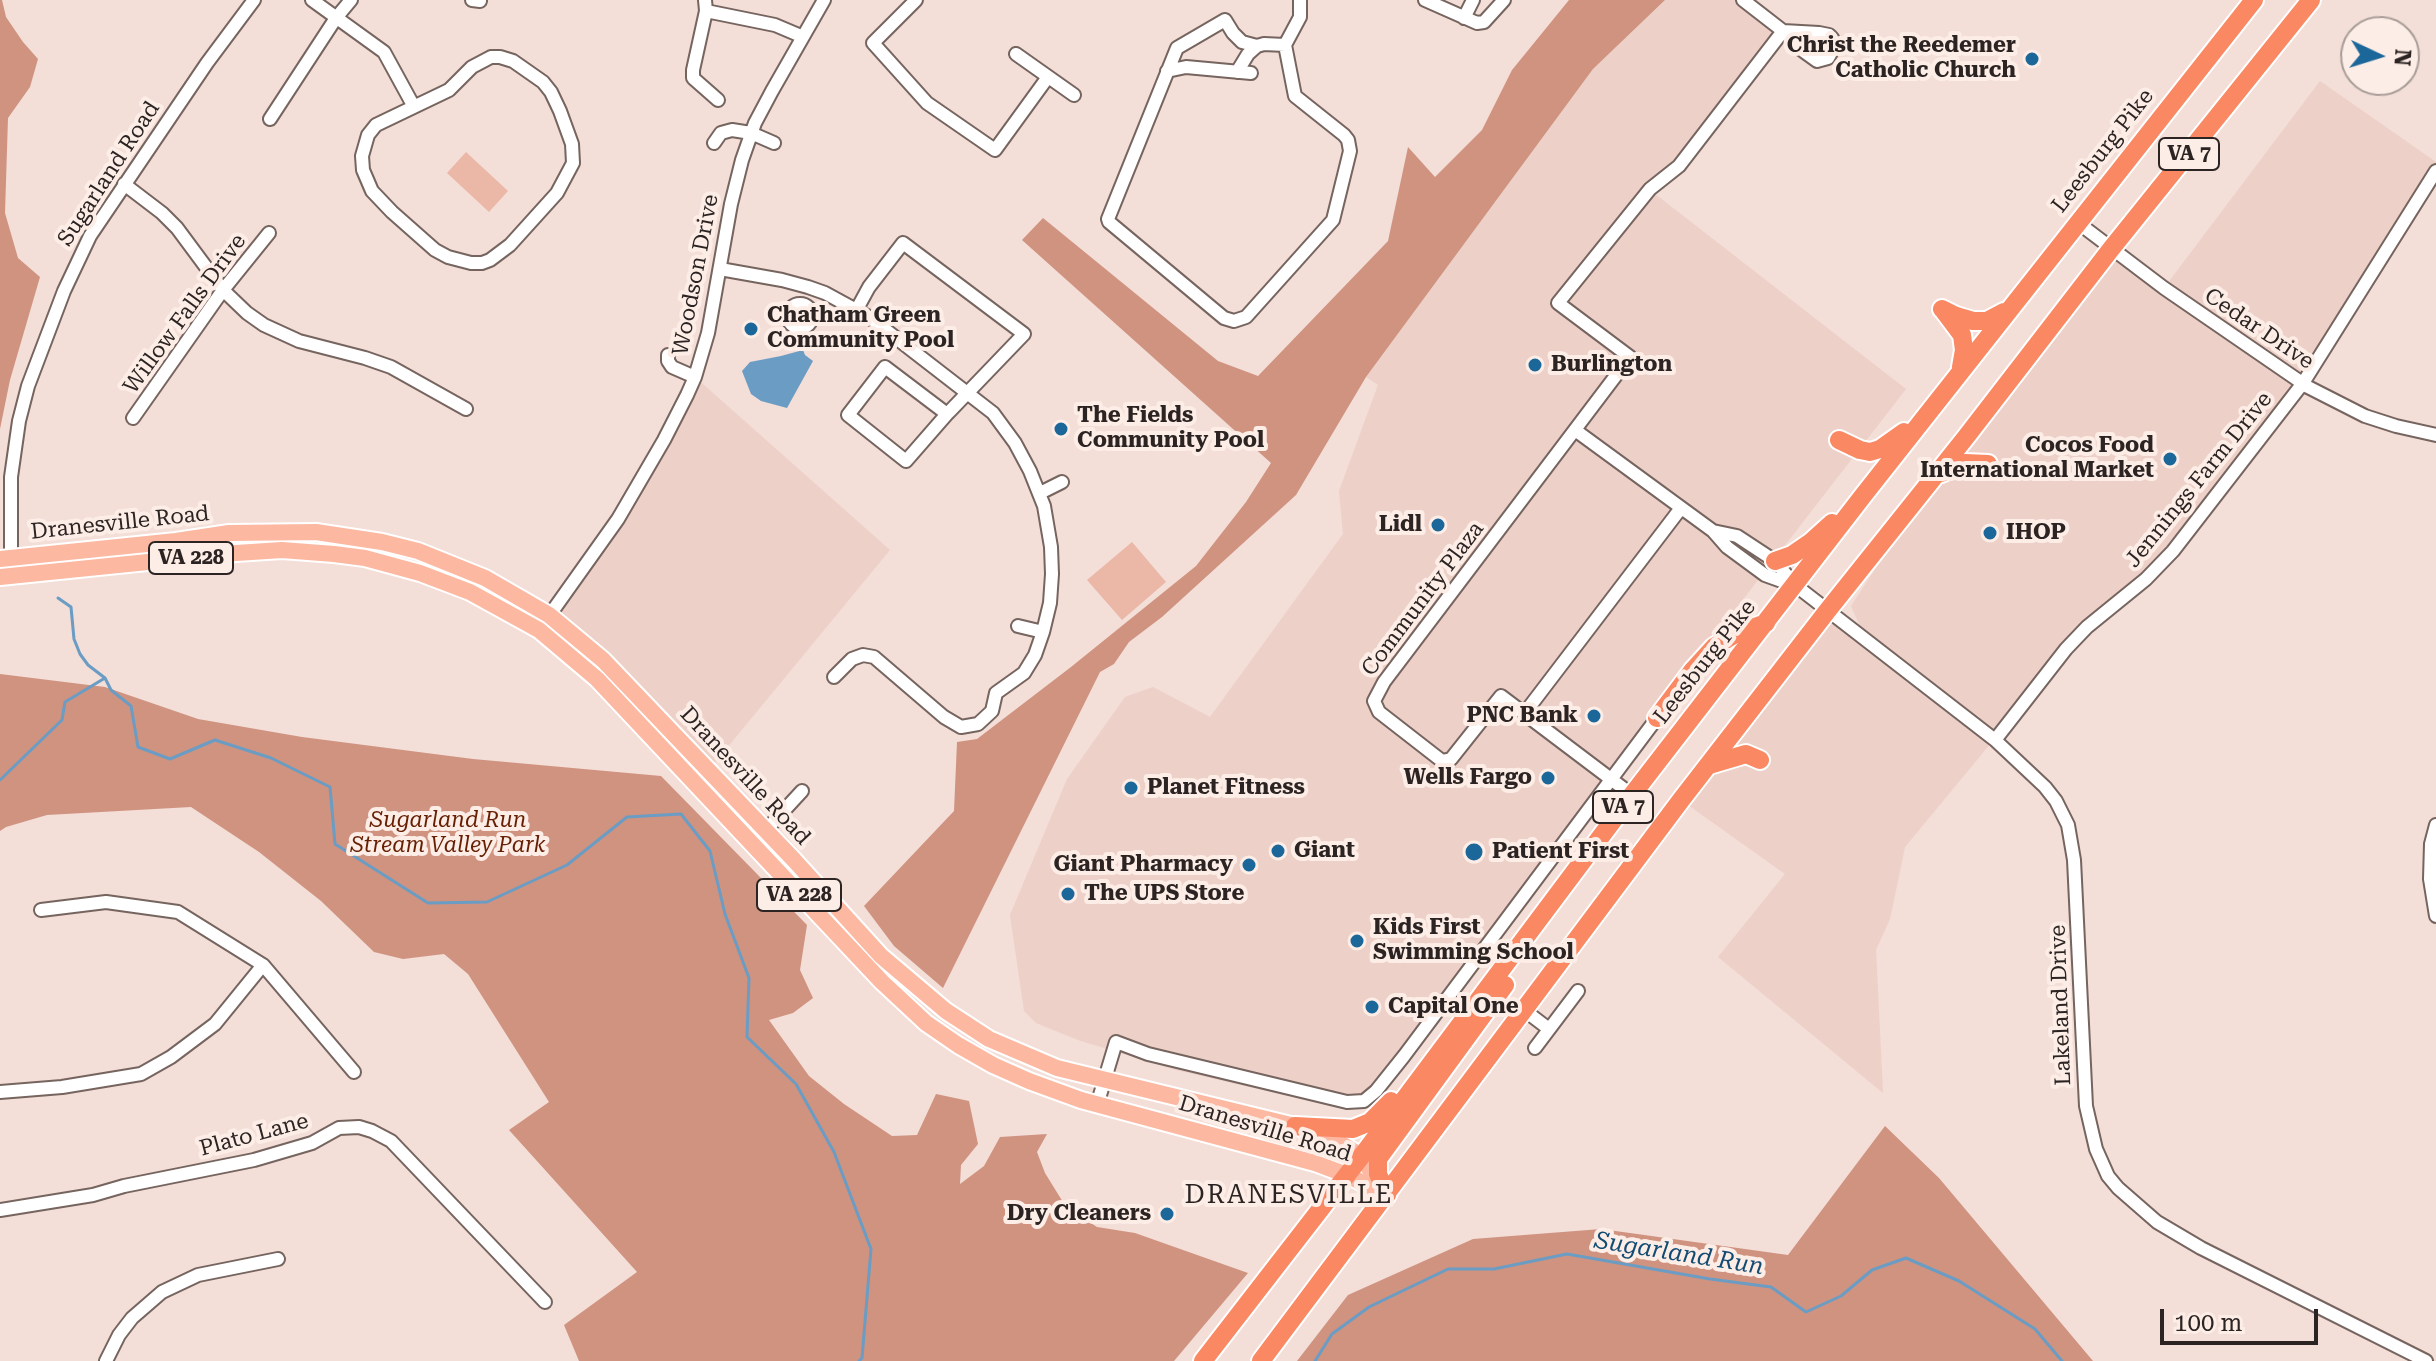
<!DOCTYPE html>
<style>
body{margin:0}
#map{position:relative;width:2436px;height:1361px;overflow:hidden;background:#f3ded8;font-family:"Roboto Serif",serif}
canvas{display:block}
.north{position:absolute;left:2340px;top:16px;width:80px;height:80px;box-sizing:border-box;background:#fdede7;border:2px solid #a99d98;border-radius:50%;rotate:94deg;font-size:22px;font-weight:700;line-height:32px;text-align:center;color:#2c2422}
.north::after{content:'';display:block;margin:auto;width:28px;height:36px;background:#1c679a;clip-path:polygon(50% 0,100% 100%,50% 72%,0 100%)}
.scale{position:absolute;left:2160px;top:1309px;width:158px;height:36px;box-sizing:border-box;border:4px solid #2c2422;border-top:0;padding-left:10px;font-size:24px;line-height:28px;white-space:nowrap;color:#2c2422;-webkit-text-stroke:6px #fdede7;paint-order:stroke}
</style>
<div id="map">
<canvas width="2436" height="1361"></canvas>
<div class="north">N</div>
<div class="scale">100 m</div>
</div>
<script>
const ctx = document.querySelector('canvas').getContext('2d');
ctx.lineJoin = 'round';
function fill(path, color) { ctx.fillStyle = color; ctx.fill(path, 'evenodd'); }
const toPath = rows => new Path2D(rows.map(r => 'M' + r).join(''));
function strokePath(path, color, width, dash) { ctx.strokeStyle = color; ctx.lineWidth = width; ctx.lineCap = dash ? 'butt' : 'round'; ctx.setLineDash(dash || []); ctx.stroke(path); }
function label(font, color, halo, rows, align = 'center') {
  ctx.font = font + ' "Roboto Serif",serif'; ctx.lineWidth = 8; ctx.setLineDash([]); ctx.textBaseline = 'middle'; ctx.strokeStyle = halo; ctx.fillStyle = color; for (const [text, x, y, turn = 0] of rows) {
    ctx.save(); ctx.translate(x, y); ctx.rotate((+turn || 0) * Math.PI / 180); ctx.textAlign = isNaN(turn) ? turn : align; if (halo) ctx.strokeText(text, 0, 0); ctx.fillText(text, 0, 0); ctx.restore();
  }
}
const built = toPath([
 [1665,0,1743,0,1783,31,1679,166,1650,190,1906,389,1700,655,1488,932,1373,1088,1336,1107,1176,1070,1078,1040,1036,1023,1024,1011,1010,915,1067,779,1125,697,1153,687,1210,717,1343,534,1339,491,1378,385,1366,377,1593,69],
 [2320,81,2436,162,2436,171,2303,383,2173,551,2087,627,1905,847,1890,919,1876,950,1883,1093,1718,957,1785,874,1681,800,1828,610,1865,638,1851,606,1936,476,2111,249,2164,288],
 [695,377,890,550,708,771,549,615,578,575]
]);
const green = toPath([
 [466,152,508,191,489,212,447,173],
 [1132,542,1166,582,1122,620,1087,580]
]);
const forest = toPath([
 [0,0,2,0,6,17,23,42,38,59,30,87,8,118,5,213,18,258,40,277,10,380,0,429],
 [1569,0,1665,0,1593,69,1366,377,1296,495,1162,617,1129,642,1114,664,1100,672,943,988,894,946,864,906,954,811,957,742,977,739,1071,667,1196,566,1246,502,1271,463,1022,240,1043,218,1218,361,1258,376,1388,241,1408,147,1435,177,1482,130,1512,70],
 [0,674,105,687,198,719,302,737,473,759,661,776,807,925,800,970,813,998,793,1013,769,1020,809,1076,844,1104,892,1136,917,1135,936,1094,969,1101,978,1144,961,1165,960,1184,984,1166,1000,1137,1047,1134,1037,1152,1045,1173,1066,1207,1097,1227,1135,1233,1248,1273,1174,1361,579,1361,564,1325,637,1272,509,1130,549,1102,468,974,444,954,403,959,374,952,321,901,259,852,191,807,47,815,6,827,0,831],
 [1885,1126,1939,1178,2093,1361,1297,1361,1348,1295,1473,1239,1601,1229,1788,1255]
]);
const water = toPath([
 [803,350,805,355,813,361,787,408,761,401,751,394,742,371,750,362,781,356]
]);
const stream = toPath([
 [58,598,71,607,74,639,80,654,88,665,105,678,111,690,131,706,138,747,170,759,215,740,271,758,330,787,335,844,428,903,487,902,567,865,627,817,681,814,710,851,725,914,749,978,747,1037,796,1084,834,1152,871,1249,862,1358,859,1361],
 [0,780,62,720,65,702,105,678],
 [1315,1361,1332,1334,1369,1307,1448,1269,1494,1269,1567,1254,1710,1279,1771,1287,1806,1312,1841,1296,1872,1270,1906,1258,1959,1281,2035,1329,2062,1361]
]);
const minor = toPath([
 [312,0,384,52,413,105],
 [472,0,480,1],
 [705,0,706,11,693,70,693,78,718,100],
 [916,0,873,43,927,103,995,150,1048,77],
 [1425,0,1477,23,1484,22,1504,0],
 [706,11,775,25,801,36],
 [1464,18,1473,0],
 [1783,31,1819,33,1829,35,1832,38,1833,49,1828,58,1817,61,1799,48,1783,31],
 [1285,45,1264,44,1257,46,1242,42,1233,33,1225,20,1177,48,1108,219,1109,222,1224,318,1234,321,1246,317,1333,220,1350,151,1348,140,1344,135,1295,96,1285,45,1300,17,1300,0],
 [1016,54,1074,95],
 [491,57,500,57,513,61,543,82,551,92,560,111,572,144,573,163,557,193,510,245,490,260,482,263,471,263,448,257,435,250,392,212,372,191,363,170,362,156,368,135,376,125,449,90,472,67,491,57],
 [1167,71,1186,67,1251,73],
 [1237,72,1248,54,1257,46],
 [270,119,336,18,351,0],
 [714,143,721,133,732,130,751,133,774,143],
 [124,184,162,213,177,228,223,290,247,313,264,325,299,341,365,358,391,367,466,409],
 [2077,222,2164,288,2308,387,2365,416,2396,426,2436,435],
 [720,269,782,280,808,287,825,293,869,317,993,413,1015,443,1030,471,1044,506,1051,547,1052,574,1050,603,1043,632,1035,655,1024,673,996,693,992,711,978,724,961,727,944,717,874,657,863,655,852,659,834,677],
 '788 316a12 12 0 1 1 24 0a12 12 0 1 1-24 0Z',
 [857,309,869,287,903,243,1024,334,951,410,947,414,906,461,848,415,885,367,947,414],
 [668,355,668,361,672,367,695,377],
 [133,418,223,290,269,233],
 [1575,430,1713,531,1727,547,1765,575,1793,585],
 [1040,493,1062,482],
 [1713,531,1737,536,1775,561,1795,585,1995,740,2045,787,2056,801,2068,825,2074,860,2086,1106,2096,1149,2108,1176,2118,1188,2157,1222,2201,1248,2426,1361],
 [11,576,11,477,19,421,28,386,64,291,90,236,207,63,254,0],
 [1018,626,1043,632],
 [539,630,618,519,664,440,687,395,695,377,708,333,731,204,742,160,755,123,772,91,824,0],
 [1524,714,1681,508],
 [1995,740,2066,649,2087,627,2146,579,2173,551,2303,383,2436,171],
 [1632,795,1501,696,1451,759,1442,761,1379,712,1374,701,1384,682,1630,357,1558,303,1650,189,1679,166,1783,31,1743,0],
 [2436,825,2431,844,2430,879,2436,916],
 [766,830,802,791],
 [41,910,106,902,178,912,263,965,354,1072],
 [1524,1010,1549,1029],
 [1535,1048,1578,991],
 [0,1092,62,1087,141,1074,171,1057,215,1024,263,965],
 [1097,1105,1116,1042,1148,1054,1347,1102,1364,1101,1376,1091,1404,1056,1657,718],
 [0,1210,93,1195,124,1186,254,1160,312,1143,339,1128,359,1127,372,1131,391,1141,545,1302],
 [106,1361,119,1335,132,1318,162,1292,198,1275,278,1259]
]);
const major = toPath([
 [0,559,176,541,229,533,316,532,382,542,418,551,485,578,549,615,603,660,794,860,881,956,946,1011,989,1039,1057,1068,1295,1126,1337,1141,1361,1156,1379,1184],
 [0,577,236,553,282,550,334,554,365,558,420,573,470,592,539,630,597,679,882,982,926,1023,958,1045,993,1065,1029,1081,1081,1100,1315,1163,1347,1175,1385,1194]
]);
const highway = toPath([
 [1942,309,1956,316,1973,321,1987,321,2004,312],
 [1944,311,1962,335,1964,350,1961,367],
 [1839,440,1860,450,1870,452,1880,449,1904,432],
 [1941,473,1965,463,1988,464],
 [1775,561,1792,555,1811,542,1832,523],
 [1657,718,1693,670,1714,647,1735,634,1766,623],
 [1709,765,1746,754,1760,760],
 [1295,1126,1353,1129,1370,1122,1391,1101],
 [1387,1195,1378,1174,1378,1159,1505,985],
 [1203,1361,1367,1149,1632,795,1862,497,2254,0],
 [1261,1361,1681,800,1828,610,1966,437,2111,249,2311,0]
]);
const markers = [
 [2032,59,8,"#1c679a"],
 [751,329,8,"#1c679a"],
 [1535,365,8,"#1c679a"],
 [1061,429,8,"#1c679a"],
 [2170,459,8,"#1c679a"],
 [1438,525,8,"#1c679a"],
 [1990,533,8,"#1c679a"],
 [1594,716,8,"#1c679a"],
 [1548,778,8,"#1c679a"],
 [1131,788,8,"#1c679a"],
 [1278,851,8,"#1c679a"],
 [1474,852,10,"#1c679a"],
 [1249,865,8,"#1c679a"],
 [1068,894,8,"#1c679a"],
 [1357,941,8,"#1c679a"],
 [1372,1007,8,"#1c679a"],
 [1167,1214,8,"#1c679a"]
];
const shields = [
 [2189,154,60],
 [191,558,84],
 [1623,807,60],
 [799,895,84]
];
const shieldNames = [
 ["VA 7",2189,154],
 ["VA 228",191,558],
 ["VA 7",1623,807],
 ["VA 228",799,895]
];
const poiNames = [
 ["Christ the Reedemer",2016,46,"right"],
 ["Catholic Church",2016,71,"right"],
 ["Chatham Green",767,316],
 ["Community Pool",767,341],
 ["Burlington",1551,365],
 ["The Fields",1077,416],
 ["Community Pool",1077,441],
 ["Cocos Food",2154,446,"right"],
 ["International Market",2154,471,"right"],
 ["Lidl",1422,525,"right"],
 ["IHOP",2006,533],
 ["PNC Bank",1578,716,"right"],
 ["Wells Fargo",1532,778,"right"],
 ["Planet Fitness",1147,788],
 ["Giant",1294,851],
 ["Patient First",1492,852],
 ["Giant Pharmacy",1233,865,"right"],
 ["The UPS Store",1084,894],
 ["Kids First",1373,928],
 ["Swimming School",1373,953],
 ["Capital One",1388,1007],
 ["Dry Cleaners",1151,1214,"right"]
];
const streetNames = [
 ["Leesburg Pike",2103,151,-52],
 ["Sugarland Road",109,174,-57],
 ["Woodson Drive",696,275,-79],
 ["Willow Falls Drive",185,314,-54],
 ["Cedar Drive",2259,329,34],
 ["Jennings Farm Drive",2199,480,-51],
 ["Dranesville Road",120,523,-6],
 ["Community Plaza",1423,599,-53],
 ["Leesburg Pike",1705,662,-52],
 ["Dranesville Road",745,776,47],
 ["Lakeland Drive",2061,1005,-92],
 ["Dranesville Road",1265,1129,17],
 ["Plato Lane",254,1135,-15]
];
const parkNames = [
 ["Sugarland Run",448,821],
 ["Stream Valley Park",448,846]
];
const waterNames = [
 ["Sugarland Run",1679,1254,9]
];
const quarterNames = [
 ["DRANESVILLE",1289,1195]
];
fill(built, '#edd0c7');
fill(green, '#ebb7a7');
fill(forest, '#cf9380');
fill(water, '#6b9cc3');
strokePath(stream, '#6b9cc3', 3);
strokePath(minor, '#76645f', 16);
strokePath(major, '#fff', 20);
strokePath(highway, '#fff', 22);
strokePath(minor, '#fff', 12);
strokePath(major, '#fcb8a1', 16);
strokePath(highway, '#fa8862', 18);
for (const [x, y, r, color] of markers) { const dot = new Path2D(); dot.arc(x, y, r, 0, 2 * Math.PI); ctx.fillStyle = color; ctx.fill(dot); strokePath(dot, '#fdede7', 3); }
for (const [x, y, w] of shields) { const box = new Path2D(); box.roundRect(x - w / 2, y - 16, w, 32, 6); ctx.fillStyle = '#fdede7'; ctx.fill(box); strokePath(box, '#2c2422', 2); }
label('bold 20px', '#2c2422', null, shieldNames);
label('bold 22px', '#2c2422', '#fdede7', poiNames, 'left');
label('22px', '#2c2422', '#fdede7', streetNames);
label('italic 22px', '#661f03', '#fdede7', parkNames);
label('italic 24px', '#134c73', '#fdede7', waterNames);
ctx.letterSpacing = '2px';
label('26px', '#2c2422', '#fdede7', quarterNames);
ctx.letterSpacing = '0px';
</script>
